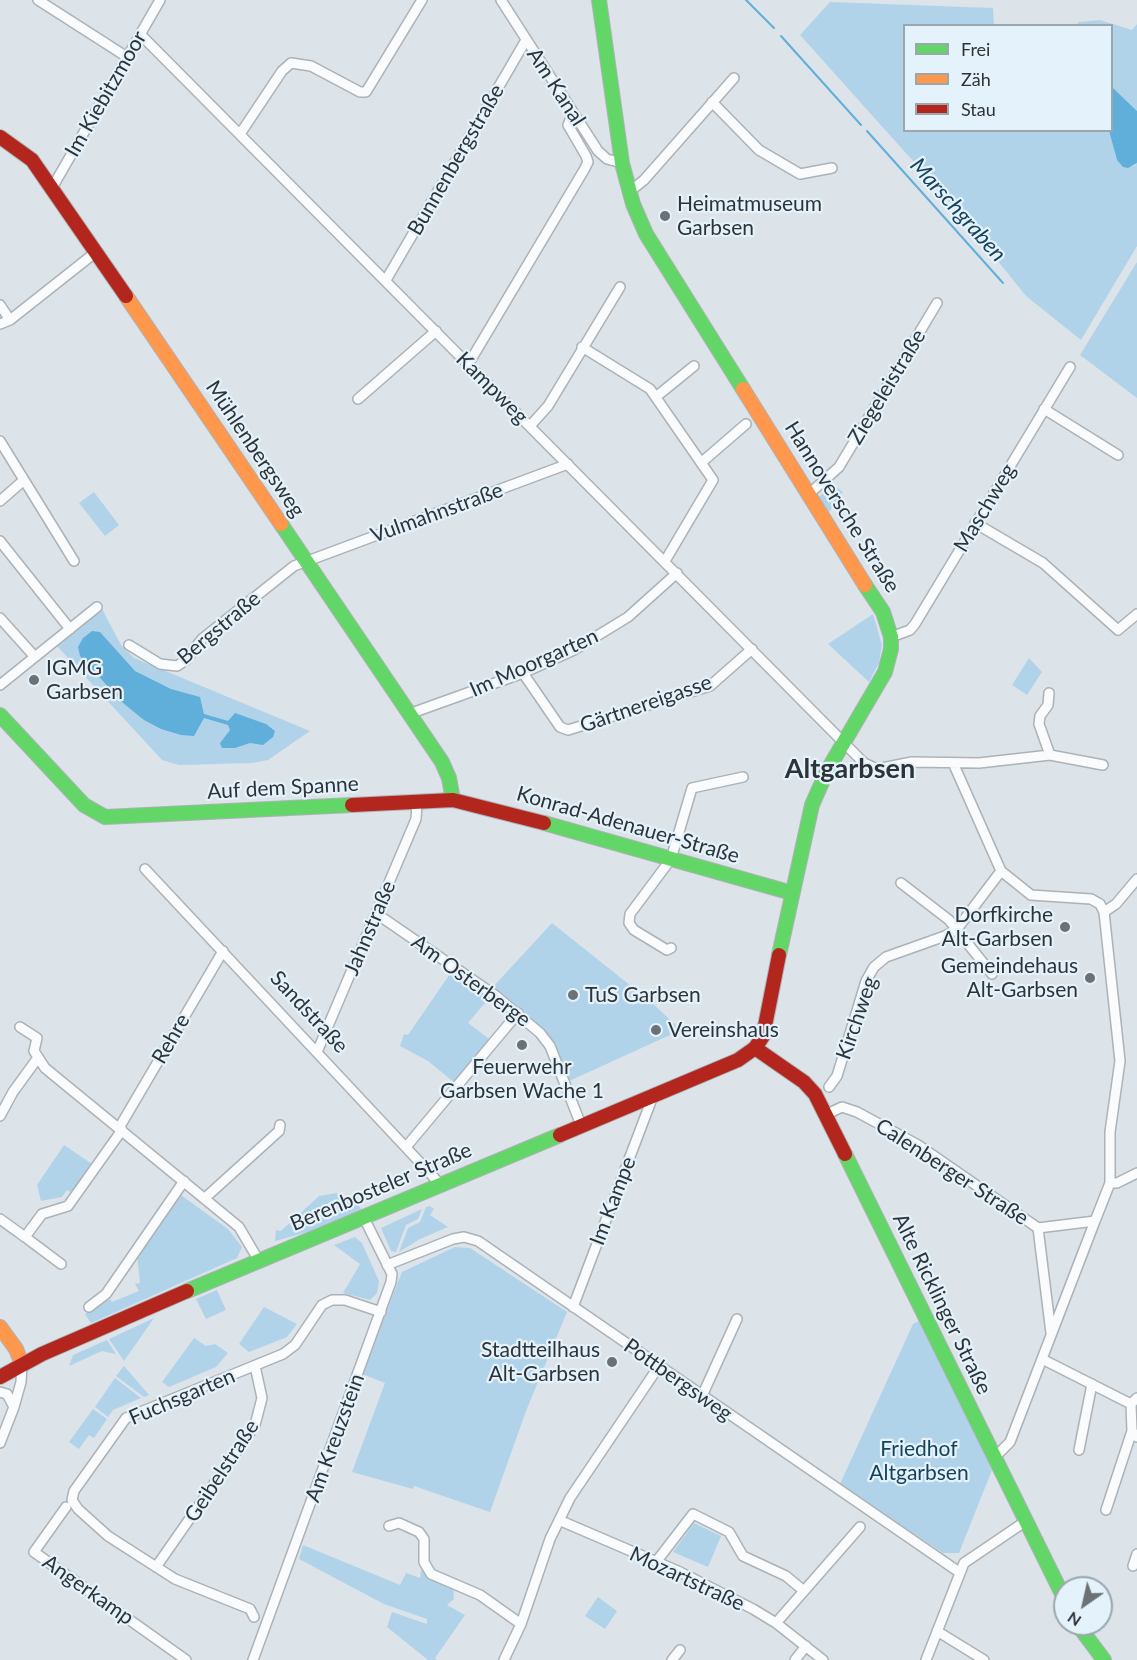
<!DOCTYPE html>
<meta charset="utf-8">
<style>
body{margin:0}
#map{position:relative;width:1137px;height:1660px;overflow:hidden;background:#dce3e9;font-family:Lato,sans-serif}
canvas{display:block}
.legend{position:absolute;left:903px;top:24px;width:210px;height:108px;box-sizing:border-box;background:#e4f2fb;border:2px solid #9ba6ad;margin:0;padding:8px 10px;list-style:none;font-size:18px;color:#2e3337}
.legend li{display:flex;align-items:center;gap:12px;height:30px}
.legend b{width:30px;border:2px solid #9ba6ad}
.north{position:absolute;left:1053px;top:1576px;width:60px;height:60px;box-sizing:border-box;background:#e4f2fb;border:2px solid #9ba6ad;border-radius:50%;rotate:214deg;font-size:16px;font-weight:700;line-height:24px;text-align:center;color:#2e3337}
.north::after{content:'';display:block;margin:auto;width:21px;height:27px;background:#6b7175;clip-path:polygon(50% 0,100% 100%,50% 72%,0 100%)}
</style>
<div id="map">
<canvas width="1137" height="1660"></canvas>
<ul class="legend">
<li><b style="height:8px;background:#63d668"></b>Frei</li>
<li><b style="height:8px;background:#ff974d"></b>Zäh</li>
<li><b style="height:8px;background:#b3261e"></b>Stau</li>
</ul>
<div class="north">N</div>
</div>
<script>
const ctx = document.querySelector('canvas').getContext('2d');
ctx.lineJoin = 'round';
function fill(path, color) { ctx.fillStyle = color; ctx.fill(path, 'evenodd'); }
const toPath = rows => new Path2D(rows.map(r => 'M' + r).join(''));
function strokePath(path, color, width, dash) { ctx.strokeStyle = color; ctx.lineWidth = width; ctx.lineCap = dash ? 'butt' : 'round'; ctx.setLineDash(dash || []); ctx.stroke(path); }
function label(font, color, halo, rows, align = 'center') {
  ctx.font = font + ' Lato,sans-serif'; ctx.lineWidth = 4.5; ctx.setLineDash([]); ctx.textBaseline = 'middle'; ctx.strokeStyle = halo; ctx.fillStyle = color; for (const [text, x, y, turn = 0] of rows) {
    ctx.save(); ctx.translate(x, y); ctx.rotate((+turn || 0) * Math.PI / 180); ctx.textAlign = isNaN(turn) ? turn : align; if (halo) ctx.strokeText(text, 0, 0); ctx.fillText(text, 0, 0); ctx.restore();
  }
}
const green = toPath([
 [830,2,993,8,994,25,904,26,904,130,1109,131,1117,160,1134,166,1137,163,1137,246,1081,340,1026,296,957,210,800,35],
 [1100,20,1132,30,1137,24,1137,111,1112,87,1112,26,1075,26,1079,22],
 [1137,262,1137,398,1080,355],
 [832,484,843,492,829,512,819,497],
 [94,492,119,525,105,536,79,503],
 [102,609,121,645,134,658,310,731,268,760,252,763,179,765,162,760,57,646],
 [873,614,882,645,879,663,869,682,828,644],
 [1029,658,1042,672,1027,695,1012,685],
 [552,923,651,1002,681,1030,567,1082,550,1038,492,988],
 [452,971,490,997,468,1023,492,1041,455,1083,428,1061,400,1046,404,1034,408,1035],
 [64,1145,92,1164,73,1193,67,1190,62,1197,41,1201,37,1185],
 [178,1193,228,1229,242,1247,237,1258,91,1323,85,1314,110,1299,112,1302,139,1291,135,1284,140,1283,137,1254],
 [337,1193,339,1199,352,1198,362,1210,311,1231,275,1241,276,1230,281,1231,319,1196],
 [430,1206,434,1209,430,1215,448,1227,420,1239,399,1252,408,1228,420,1222,426,1207],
 [422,1209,418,1219,406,1225,396,1252,391,1251,381,1228],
 [355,1237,362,1243,379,1281,377,1293,370,1300,343,1293,360,1264,334,1245],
 [455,1247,470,1248,567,1312,526,1411,490,1512,414,1486,413,1489,352,1472,385,1383,362,1374,402,1272],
 [217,1290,226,1310,206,1319,196,1299],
 [264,1307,297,1324,287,1337,249,1352,239,1344],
 [154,1318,124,1361,109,1339],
 [921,1320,992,1470,959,1553,943,1553,840,1484,913,1324],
 [194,1338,206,1346,215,1344,228,1353,216,1367,169,1387,162,1382],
 [107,1340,116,1354,102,1351,69,1366,73,1355],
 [124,1366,149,1395,144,1397,116,1376],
 [115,1378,141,1398,113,1410,108,1417,95,1407],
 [93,1409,107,1419,94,1438,89,1435,79,1449,69,1442],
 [694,1523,721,1536,708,1567,673,1552],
 [303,1545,400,1585,406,1573,420,1578,421,1570,434,1581,437,1580,453,1588,454,1599,447,1605,465,1615,435,1658,437,1660,428,1660,387,1627,392,1612,427,1624,427,1619,384,1604,299,1559],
 [598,1597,617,1611,605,1629,585,1616]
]);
const water = toPath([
 [1112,87,1137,111,1137,163,1128,168,1123,167,1117,160,1109,131],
 [92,631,100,632,135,671,171,689,200,697,204,714,228,721,235,713,266,724,275,731,273,737,263,745,250,743,235,748,222,748,220,743,230,730,228,725,204,718,194,736,181,735,161,729,144,720,123,703,80,656,78,647,83,638]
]);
const stream = toPath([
 [746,0,774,28],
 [781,36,861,125],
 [867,131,1003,283]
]);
const street = toPath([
 [38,0,127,57],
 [501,0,598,151,607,159,622,163],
 [140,34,864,763,877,769,912,762,979,763,1050,755,1103,765],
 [712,102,759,150,800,174,832,168],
 [240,134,282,71,291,63,311,66,360,92,366,92,422,0],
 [52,188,160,0],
 [629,192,644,180,734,78],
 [386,280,526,40],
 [0,305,10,320],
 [0,324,10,320,96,252],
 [582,347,650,389,713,480,665,561],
 [469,363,584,170,588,162,586,156,568,125,573,113],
 [657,396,694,366],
 [358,399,436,331],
 [1044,409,1118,455],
 [530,426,548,406,620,287],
 [0,441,74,561],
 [702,462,746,424],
 [809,494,839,467,937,303],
 [0,501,24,480],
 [975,523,1043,563,1118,630,1137,614],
 [0,541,70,629],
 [0,618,35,657],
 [891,637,910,630,915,624,1070,367],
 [129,645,160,664,177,666,186,660,202,639,294,566,568,464],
 [523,673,560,727,568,730,710,686,752,649],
 [0,685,97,607],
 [1049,693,1048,705,1040,716,1039,724,1050,755],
 [409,714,523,673,574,650,628,617,677,573],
 [145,869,441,1185],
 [901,883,949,920,992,974],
 [1104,912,1116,904,1137,879],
 [377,914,496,996,540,1033,550,1046,581,1125],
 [671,948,667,950,634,930,629,923,630,914,671,859,692,788,743,777],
 [20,1027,37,1038,34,1051,45,1068,239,1227,259,1261],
 [317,1052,416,819,417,803],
 [829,1087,837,1076,866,981,874,967,886,957,945,936,957,929,1001,871],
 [825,1115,842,1107,857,1112,918,1145,1038,1228,1095,1221,1110,1183,1110,1132,1120,1061,1104,912,1100,904,1091,899,1031,895,1001,871,954,765],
 [0,1116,13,1092,37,1059],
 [119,1128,223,951],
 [406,1147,518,1013],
 [1110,1183,1117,1183,1137,1173],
 [205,1198,279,1131,280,1125],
 [0,1219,25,1237,42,1214,68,1206,122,1130],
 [1038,1228,1051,1333],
 [25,1237,61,1264],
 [387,1265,453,1239,464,1237,478,1241,959,1572],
 [89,1307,106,1294,184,1181],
 [573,1307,653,1096],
 [1042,1359,1131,1404,1137,1398],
 [0,1392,7,1394,14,1407],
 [702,1396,737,1319],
 [1131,1404,1132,1431,1137,1437],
 [0,1443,14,1407,21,1382,22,1364],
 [1079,1450,1092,1384],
 [995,1457,1010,1442,1095,1221],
 [66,1507,34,1552,186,1660],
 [1106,1510,1132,1431],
 [561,1521,680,1572,753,1609,776,1623,823,1660],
 [389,1526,399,1523,419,1532,424,1539,424,1562,431,1574,480,1595,521,1624],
 [656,1562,693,1514,729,1532,743,1556,786,1576,804,1591],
 [1133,1566,1137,1554],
 [156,1567,255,1425,262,1398,255,1366],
 [254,1617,250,1609,175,1579,108,1536,78,1509,72,1500,74,1491,126,1418,283,1354,295,1345,322,1305,332,1300,345,1300,381,1312],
 [776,1623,860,1527],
 [937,1631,984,1660],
 [253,1660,391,1282,392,1274,364,1218],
 [504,1660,521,1624,550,1539,570,1498,659,1366],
 [672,1660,680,1650],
 [795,1660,806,1646],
 [926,1660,964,1563,1026,1521]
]);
const fast = toPath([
 [599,0,622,163,633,204,646,234,743,389],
 [281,524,442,762,449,778,453,800],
 [0,715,84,805,105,817,352,805],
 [544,823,792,893],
 [779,955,812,805,827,771,885,672,891,649,891,637,883,612,865,585],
 [845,1154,1065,1600],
 [187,1291,560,1135],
 [1077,1624,1104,1660]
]);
const slow = toPath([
 [126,296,281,524],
 [743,389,865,585],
 [0,1327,16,1349,22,1364]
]);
const jam = toPath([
 [0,137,32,160,126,296],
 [352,805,453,800,544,823],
 [755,1048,804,1082,815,1094,845,1154],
 [560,1135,738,1060,755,1048,763,1036,779,955],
 [0,1377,42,1354,187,1291]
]);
const markers = [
 [665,216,6,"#6b7175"],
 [34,680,6,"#6b7175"],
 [1065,927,6,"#6b7175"],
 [1090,978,6,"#6b7175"],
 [573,995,6,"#6b7175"],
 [656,1030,6,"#6b7175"],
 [522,1045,6,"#6b7175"],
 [612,1362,6,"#6b7175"]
];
const streetNames = [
 ["Am Kanal",556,87,57],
 ["Im Kiebitzmoor",106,94,-60],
 ["Bunnenbergstraße",456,160,-60],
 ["Ziegeleistraße",887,387,-59],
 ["Kampweg",492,388,45],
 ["Mühlenbergsweg",255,449,56],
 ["Hannoversche Straße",842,507,58],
 ["Maschweg",985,508,-59],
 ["Vulmahnstraße",437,513,-20],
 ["Bergstraße",219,628,-40],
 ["Im Moorgarten",534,663,-24],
 ["Gärtnereigasse",646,704,-19],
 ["Auf dem Spanne",283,788,-3],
 ["Konrad-Adenauer-Straße",628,825,16],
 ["Jahnstraße",370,928,-67],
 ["Am Osterberge",471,981,36],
 ["Sandstraße",309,1012,47],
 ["Kirchweg",857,1018,-71],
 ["Rehre",171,1039,-60],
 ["Calenberger Straße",952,1172,33],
 ["Berenbosteler Straße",381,1187,-23],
 ["Im Kampe",613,1201,-69],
 ["Alte Ricklinger Straße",942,1304,64],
 ["Pottbergsweg",678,1380,35],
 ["Fuchsgarten",182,1397,-23],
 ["Am Kreuzstein",335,1438,-70],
 ["Geibelstraße",222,1471,-57],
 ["Mozartstraße",687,1579,25],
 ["Angerkamp",88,1590,35]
];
const poiNames = [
 ["Heimatmuseum",677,204],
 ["Garbsen",677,228],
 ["IGMG",46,668],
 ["Garbsen",46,692],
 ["Dorfkirche",1053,915,"right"],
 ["Alt-Garbsen",1053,939,"right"],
 ["Gemeindehaus",1078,966,"right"],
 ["Alt-Garbsen",1078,990,"right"],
 ["TuS Garbsen",585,995],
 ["Vereinshaus",668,1030],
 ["Feuerwehr",522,1067,"center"],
 ["Garbsen Wache 1",522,1091,"center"],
 ["Stadtteilhaus",600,1350,"right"],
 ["Alt-Garbsen",600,1374,"right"]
];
const parkNames = [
 ["Friedhof",919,1449],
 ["Altgarbsen",919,1473]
];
const waterNames = [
 ["Marschgraben",958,210,48]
];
const districtNames = [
 ["Altgarbsen",850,769]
];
fill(green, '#b1d3ea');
fill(water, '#60aeda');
strokePath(stream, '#60aeda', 2);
strokePath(street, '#acb2b6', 12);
strokePath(fast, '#acb2b6', 16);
strokePath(slow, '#acb2b6', 16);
strokePath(jam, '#acb2b6', 16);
strokePath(street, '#fafbfc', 9);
strokePath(fast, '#63d668', 14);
strokePath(slow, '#ff974d', 14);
strokePath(jam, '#b3261e', 14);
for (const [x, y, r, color] of markers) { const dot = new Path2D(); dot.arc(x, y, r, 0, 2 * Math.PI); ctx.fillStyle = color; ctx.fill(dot); strokePath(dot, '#e4f2fb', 2); }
label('21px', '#2e3337', '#e4f2fb', streetNames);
label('21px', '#2e3337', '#e4f2fb', poiNames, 'left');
label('21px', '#17425b', '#e4f2fb', parkNames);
label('italic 22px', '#18435c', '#e4f2fb', waterNames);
label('bold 27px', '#2e3337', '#e4f2fb', districtNames);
</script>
